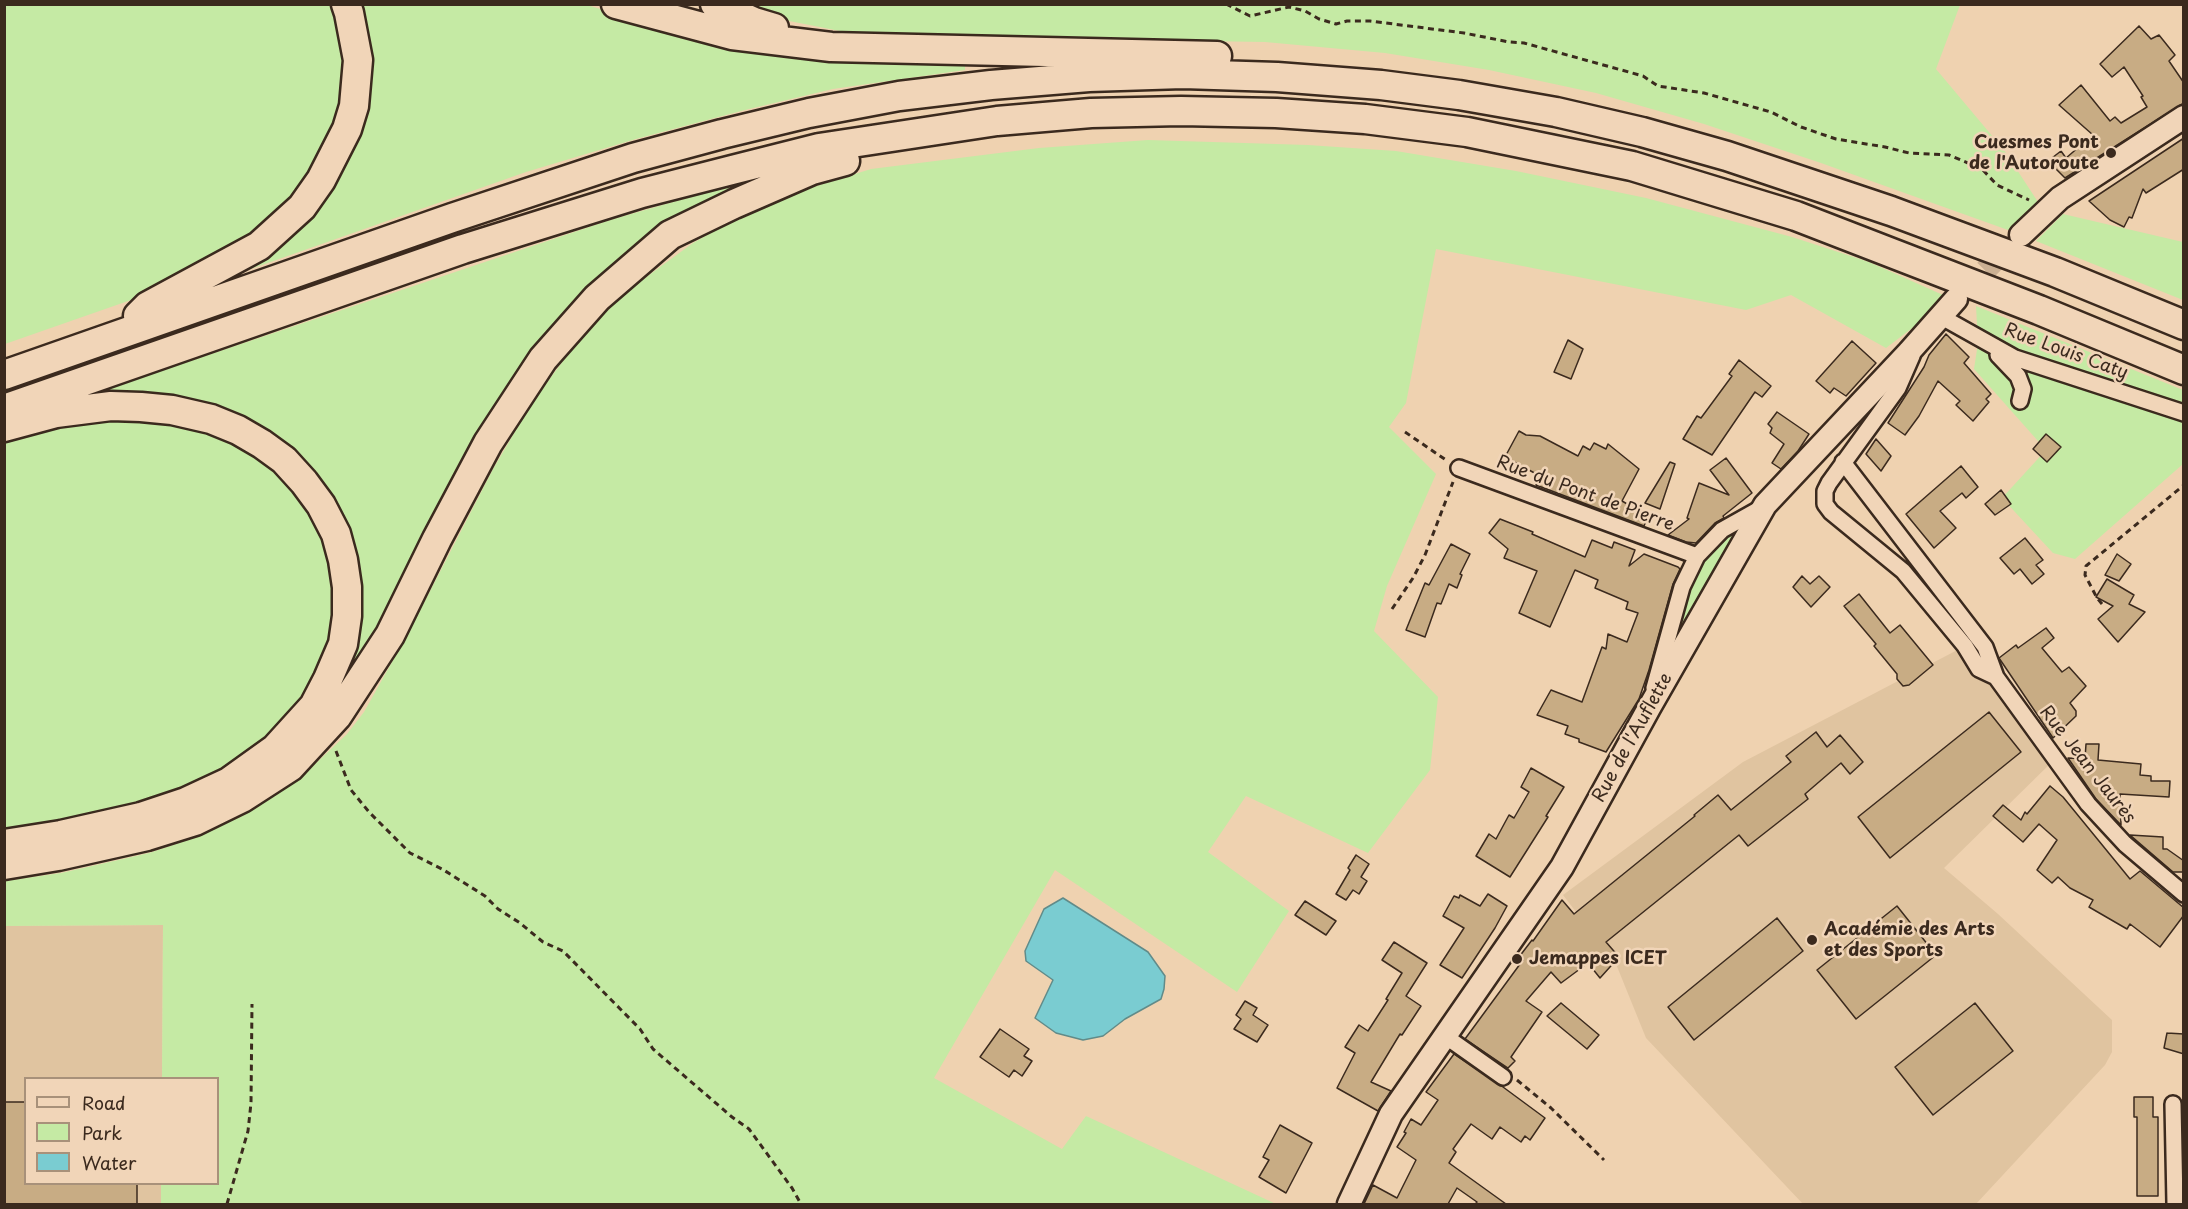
<!DOCTYPE html>
<meta charset="utf-8">
<style>
body{margin:0}
#map{position:relative;width:2188px;height:1209px;overflow:hidden;background:#efd2b0;font-family:"Playpen Sans",sans-serif}
canvas{display:block}
.frame{position:absolute;inset:0;border:6px solid #3b2a1e;pointer-events:none}
.legend{position:absolute;left:24px;top:1077px;width:195px;height:108px;box-sizing:border-box;background:#f1d5b8;border:2px solid #a8917a;margin:0;padding:8px 10px;list-style:none;font-size:18px;color:#3b2a1e}
.legend li{display:flex;align-items:center;gap:12px;height:30px}
.legend b{width:30px;border:2px solid #a8917a}
</style>
<div id="map">
<canvas width="2188" height="1209"></canvas>
<div class="frame"></div>
<ul class="legend">
<li><b style="height:8px;background:#f1d5b8"></b>Road</li>
<li><b style="height:16px;background:#c5eaa4"></b>Park</li>
<li><b style="height:16px;background:#7accd1"></b>Water</li>
</ul>
</div>
<script>
const ctx = document.querySelector('canvas').getContext('2d');
ctx.lineJoin = 'round';
function fill(path, color) { ctx.fillStyle = color; ctx.fill(path, 'evenodd'); }
const toPath = rows => new Path2D(rows.map(r => 'M' + r).join(''));
function strokePath(path, color, width, dash) { ctx.strokeStyle = color; ctx.lineWidth = width; ctx.lineCap = dash ? 'butt' : 'round'; ctx.setLineDash(dash || []); ctx.stroke(path); }
function label(font, color, halo, rows, align = 'center') {
  ctx.font = font + ' "Playpen Sans",sans-serif'; ctx.lineWidth = 5; ctx.setLineDash([]); ctx.textBaseline = 'middle'; ctx.strokeStyle = halo; ctx.fillStyle = color; for (const [text, x, y, turn = 0] of rows) {
    ctx.save(); ctx.translate(x, y); ctx.rotate((+turn || 0) * Math.PI / 180); ctx.textAlign = isNaN(turn) ? turn : align; if (halo) ctx.strokeText(text, 0, 0); ctx.fillText(text, 0, 0); ctx.restore();
  }
}
const built = toPath([
 [1965,646,1996,677,2055,759,1944,868,1998,914,2112,1020,2112,1052,2105,1065,1976,1204,1803,1204,1646,1038,1616,964,1563,895,1743,762],
 [163,925,162,1078,26,1078,26,1184,161,1184,161,1204,5,1204,4,926]
]);
const green = toPath([
 [4,5,336,5,346,36,342,118,299,193,244,243,151,293,5,344],
 [356,5,587,5,633,19,965,63,965,70,833,89,745,110,636,139,526,172,228,277,326,194],
 [732,5,1960,5,1936,69,2004,150,2038,202,2008,230,1821,163,1704,124,1596,93,1489,70,1385,53,1265,42,940,37,850,33,774,18],
 [1148,140,1308,145,1396,151,1516,171,1646,198,1792,237,1869,262,1943,295,1924,319,1886,348,1791,295,1746,310,1436,249,1406,403,1389,427,1436,474,1387,586,1374,631,1438,697,1430,770,1368,853,1246,796,1208,852,1289,911,1237,992,1055,870,934,1078,1062,1149,1086,1116,1276,1204,161,1204,161,1184,218,1184,218,1078,162,1078,163,925,5,926,5,881,61,873,149,853,197,837,244,815,297,781,347,734,364,712,411,628,493,469,533,401,581,337,627,291,693,243,744,214,797,192,871,169,1039,148],
 [729,186,729,195,559,326,381,636,322,725,360,593,266,432,77,399,610,220],
 [2063,214,2183,242,2183,300,2036,241],
 [1976,306,2183,390,2183,464,2075,559,2053,553,2002,498,2046,450,1974,369,1978,343],
 [87,419,174,422,217,433,272,464,315,510,338,591,330,655,301,709,229,769,185,789,140,804,5,830,5,443,51,427],
 [1743,529,1669,653,1689,590,1705,557,1726,536]
]);
const water = toPath([
 [1063,898,1148,952,1165,976,1164,989,1161,999,1125,1019,1103,1036,1083,1040,1056,1033,1035,1018,1053,980,1026,961,1025,951,1044,909,1063,898]
]);
const building = toPath([
 [2139,26,2151,39,2159,35,2175,55,2169,61,2184,83,2184,103,2065,178,2048,161,2061,151,2066,158,2093,135,2059,105,2081,85,2110,121,2115,117,2121,123,2147,107,2141,97,2143,96,2124,67,2112,77,2100,64,2139,26],
 [2184,138,2184,169,2146,193,2143,189,2132,218,2129,217,2124,227,2110,220,2089,201,2184,138],
 [1946,334,1969,357,1964,363,1991,394,1986,399,1989,402,1973,421,1956,405,1960,401,1938,381,1919,416,1905,435,1888,423,1924,367,1929,355,1946,334],
 [1568,340,1583,349,1571,379,1554,372,1568,340],
 [1852,341,1876,363,1846,396,1834,388,1830,393,1816,381,1852,341],
 [1739,360,1771,386,1762,397,1755,392,1712,455,1683,439,1697,416,1701,418,1732,376,1729,374,1739,360],
 [1777,412,1809,434,1798,451,1781,469,1772,463,1784,444,1770,433,1772,428,1768,424,1777,412],
 [1519,431,1526,435,1540,436,1578,456,1583,446,1590,450,1594,443,1606,449,1608,444,1639,469,1622,501,1648,516,1644,526,1536,485,1540,476,1505,457,1519,431],
 [2046,434,2061,447,2047,462,2033,449,2046,434],
 [1876,439,1891,456,1881,471,1866,454,1876,439],
 [1726,458,1752,493,1723,516,1724,518,1715,523,1696,543,1686,542,1668,535,1689,519,1687,518,1699,483,1729,495,1710,470,1726,458],
 [1670,462,1675,464,1660,509,1645,503,1670,462],
 [1961,466,1978,487,1966,498,1962,493,1940,511,1956,528,1934,548,1906,514,1961,466],
 [2001,490,2011,504,1995,515,1985,504,2001,490],
 [1500,519,1533,532,1532,534,1585,557,1592,540,1612,548,1614,542,1635,550,1629,566,1644,554,1678,567,1680,569,1673,584,1649,670,1639,699,1606,752,1579,742,1579,739,1565,734,1568,726,1537,715,1551,690,1582,702,1602,647,1606,649,1608,634,1627,642,1638,613,1626,609,1628,602,1595,588,1598,580,1575,570,1550,627,1519,613,1537,571,1504,558,1508,549,1489,533,1500,519],
 [2025,538,2043,560,2036,565,2044,574,2032,584,2020,569,2014,574,2000,558,2025,538],
 [1451,544,1470,554,1460,574,1462,575,1457,588,1449,584,1441,604,1437,603,1425,637,1406,630,1425,583,1429,585,1451,544],
 [2117,554,2131,564,2119,581,2105,575,2117,554],
 [1802,576,1810,584,1819,576,1830,587,1811,607,1793,587,1802,576],
 [2107,579,2134,595,2129,604,2145,612,2118,642,2098,619,2113,606,2096,597,2107,579],
 [1859,594,1890,633,1900,625,1933,665,1909,685,1903,686,1897,679,1897,674,1874,646,1876,644,1844,606,1859,594],
 [2046,628,2054,638,2042,648,2062,672,2069,667,2086,686,2070,703,2076,711,2076,716,2053,738,1999,658,2016,645,2018,648,2046,628],
 [1989,712,2021,752,1890,858,1858,817,1989,712],
 [1816,732,1827,747,1840,735,1863,762,1850,774,1841,763,1805,794,1808,799,1748,846,1739,835,1606,942,1619,957,1600,978,1588,963,1561,983,1551,972,1526,1001,1542,1012,1511,1057,1515,1061,1508,1068,1465,1039,1523,960,1519,957,1532,940,1533,941,1562,900,1574,914,1695,816,1694,815,1718,795,1731,810,1791,762,1786,756,1816,732],
 [2086,744,2099,744,2098,760,2141,764,2140,775,2151,776,2151,781,2170,781,2169,797,2120,794,2121,825,2096,799,2068,758,2085,759,2086,744],
 [1531,768,1564,787,1546,816,1548,817,1510,877,1476,856,1489,834,1496,839,1509,815,1514,818,1529,792,1521,787,1531,768],
 [2050,786,2063,797,2130,879,2140,871,2184,908,2184,915,2160,947,2130,924,2127,929,2089,907,2093,900,2070,888,2058,877,2052,883,2037,870,2057,840,2039,824,2023,842,1993,816,2003,805,2021,820,2025,812,2027,814,2050,786],
 [2130,835,2163,837,2163,849,2167,849,2184,861,2184,872,2173,872,2130,835],
 [1356,855,1369,864,1361,877,1367,881,1359,894,1353,890,1346,900,1336,894,1350,870,1348,868,1356,855],
 [1488,894,1507,906,1495,928,1462,978,1440,965,1464,928,1443,916,1454,896,1459,898,1460,895,1480,906,1488,894],
 [1305,901,1336,921,1326,935,1295,915,1305,901],
 [1897,906,1936,955,1856,1019,1817,970,1897,906],
 [1777,918,1803,951,1694,1040,1668,1007,1777,918],
 [1394,942,1427,963,1406,996,1421,1006,1402,1035,1400,1034,1371,1082,1391,1091,1378,1111,1337,1088,1355,1053,1345,1047,1359,1025,1368,1031,1388,1000,1386,999,1402,973,1382,960,1394,942],
 [1245,1001,1257,1008,1253,1015,1268,1025,1257,1042,1234,1029,1241,1019,1236,1015,1245,1001],
 [1561,1003,1599,1035,1587,1049,1547,1016,1561,1003],
 [1975,1003,2013,1051,1933,1115,1895,1067,1975,1003],
 [1000,1029,1029,1049,1024,1056,1032,1061,1022,1076,1014,1070,1009,1077,980,1057,1000,1029],
 [2167,1033,2184,1034,2184,1054,2164,1048,2167,1033],
 [1454,1054,1503,1087,1545,1118,1530,1140,1525,1136,1521,1142,1500,1127,1492,1139,1471,1124,1453,1149,1456,1152,1449,1163,1506,1204,1475,1204,1477,1202,1457,1188,1448,1204,1364,1204,1373,1185,1397,1198,1416,1160,1397,1147,1406,1133,1404,1132,1411,1119,1421,1125,1438,1100,1426,1092,1454,1054],
 [2134,1097,2153,1097,2153,1117,2158,1117,2158,1196,2137,1196,2137,1117,2134,1117,2134,1097],
 [4,1102,26,1102,26,1184,137,1184,137,1204,4,1204,4,1102],
 [1280,1125,1312,1143,1286,1193,1259,1177,1269,1160,1263,1157,1280,1125]
]);
const secondaryTunnel = toPath([
 [1962,294,2012,243]
]);
const path = toPath([
 [1226,4,1250,16,1289,7,1305,11,1319,19,1336,24,1347,21,1370,21,1464,33,1509,42,1524,43,1643,76,1658,86,1704,93,1771,112,1801,127,1836,139,1885,147,1909,153,1949,155,1982,169,1997,185,2029,200],
 [1405,432,1446,460],
 [2102,604,2097,598,2085,575,2086,566,2184,485],
 [1392,609,1413,578,1425,555,1453,482],
 [336,751,351,790,369,812,410,853,442,869,485,896,498,909,520,923,543,942,563,951,640,1029,653,1049,732,1117,749,1129,792,1188,801,1204],
 [1517,1080,1551,1108,1604,1160],
 [227,1204,248,1131,251,1103,252,1004]
]);
const street = toPath([
 [1940,316,2015,358,2184,413],
 [1998,355,2018,376,2023,389,2020,401],
 [1912,356,1898,388,1829,483,1825,491,1825,504,1831,512,1903,571,1965,646,1979,669,1996,677],
 [1843,462,1985,647,1996,677,2088,804,2125,844,2184,894],
 [1459,468,1697,556],
 [1654,688,1682,587,1697,556,1722,530,1763,507],
 [1445,1036,1503,1077],
 [2173,1104,2175,1204]
]);
const secondary = toPath([
 [2021,235,2060,198,2184,117],
 [1349,1204,1391,1114,1562,867,1649,708,1765,505,1909,352,1956,299]
]);
const highway = toPath([
 [616,4,732,35,831,47,1217,56],
 [715,4,754,22,774,28],
 [138,316,148,306,259,246,302,207,321,180,347,129,354,106,358,60,349,13,346,4],
 [4,375,452,218,633,158,722,134,809,113,899,96,991,85,1089,77,1183,74,1277,77,1381,85,1459,95,1556,112,1642,132,1727,156,1891,211,2055,272,2184,325],
 [4,409,463,249,642,193,732,170,819,148,997,121,1091,113,1181,111,1276,113,1365,119,1467,132,1632,166,1796,216,2039,310,2184,370],
 [4,427,56,413,111,406,141,407,172,410,211,419,238,430,262,444,284,460,304,482,321,505,336,534,343,560,347,587,347,616,343,644,328,679,314,706,275,749,229,782,186,802,141,817,61,835,4,844],
 [4,865,58,856,147,836,195,821,242,798,290,767,337,716,390,635,437,539,488,443,543,359,597,298,670,235,734,204,812,170,845,161]
]);
const markers = [
 [2111,153,6,"#3b2a1e"],
 [1812,940,6,"#3b2a1e"],
 [1517,959,6,"#3b2a1e"]
];
const poiNames = [
 ["Cuesmes Pont",2099,143,"right"],
 ["de l'Autoroute",2099,164,"right"],
 ["Académie des Arts",1824,930],
 ["et des Sports",1824,951],
 ["Jemappes ICET",1529,959]
];
const streetNames = [
 ["Rue Louis Caty",2066,352,20],
 ["Rue du Pont de Pierre",1585,494,20],
 ["Rue de l'Auflette",1633,738,-61],
 ["Rue Jean Jaurès",2087,765,52]
];
fill(built, '#e0c4a0');
fill(green, '#c5eaa4');
fill(water, '#7accd1');
strokePath(water, '#618b89', 1.5);
fill(building, '#c8ac84');
strokePath(building, '#3b2a1e', 1.5);
strokePath(secondaryTunnel, '#cbb093', 22, [22, 11]);
strokePath(street, '#3b2a1e', 20);
strokePath(secondary, '#3b2a1e', 27);
strokePath(highway, '#3b2a1e', 33);
strokePath(path, '#3b2a1e', 3, [6, 4.5]);
strokePath(street, '#f1d5b8', 15);
strokePath(secondary, '#f1d5b8', 22);
strokePath(highway, '#f1d5b8', 28);
for (const [x, y, r, color] of markers) { const dot = new Path2D(); dot.arc(x, y, r, 0, 2 * Math.PI); ctx.fillStyle = color; ctx.fill(dot); strokePath(dot, '#f1d5b8', 2); }
label('bold 18px', '#3b2a1e', '#f1d5b8', poiNames, 'left');
label('18px', '#3b2a1e', '#f1d5b8', streetNames);
</script>
